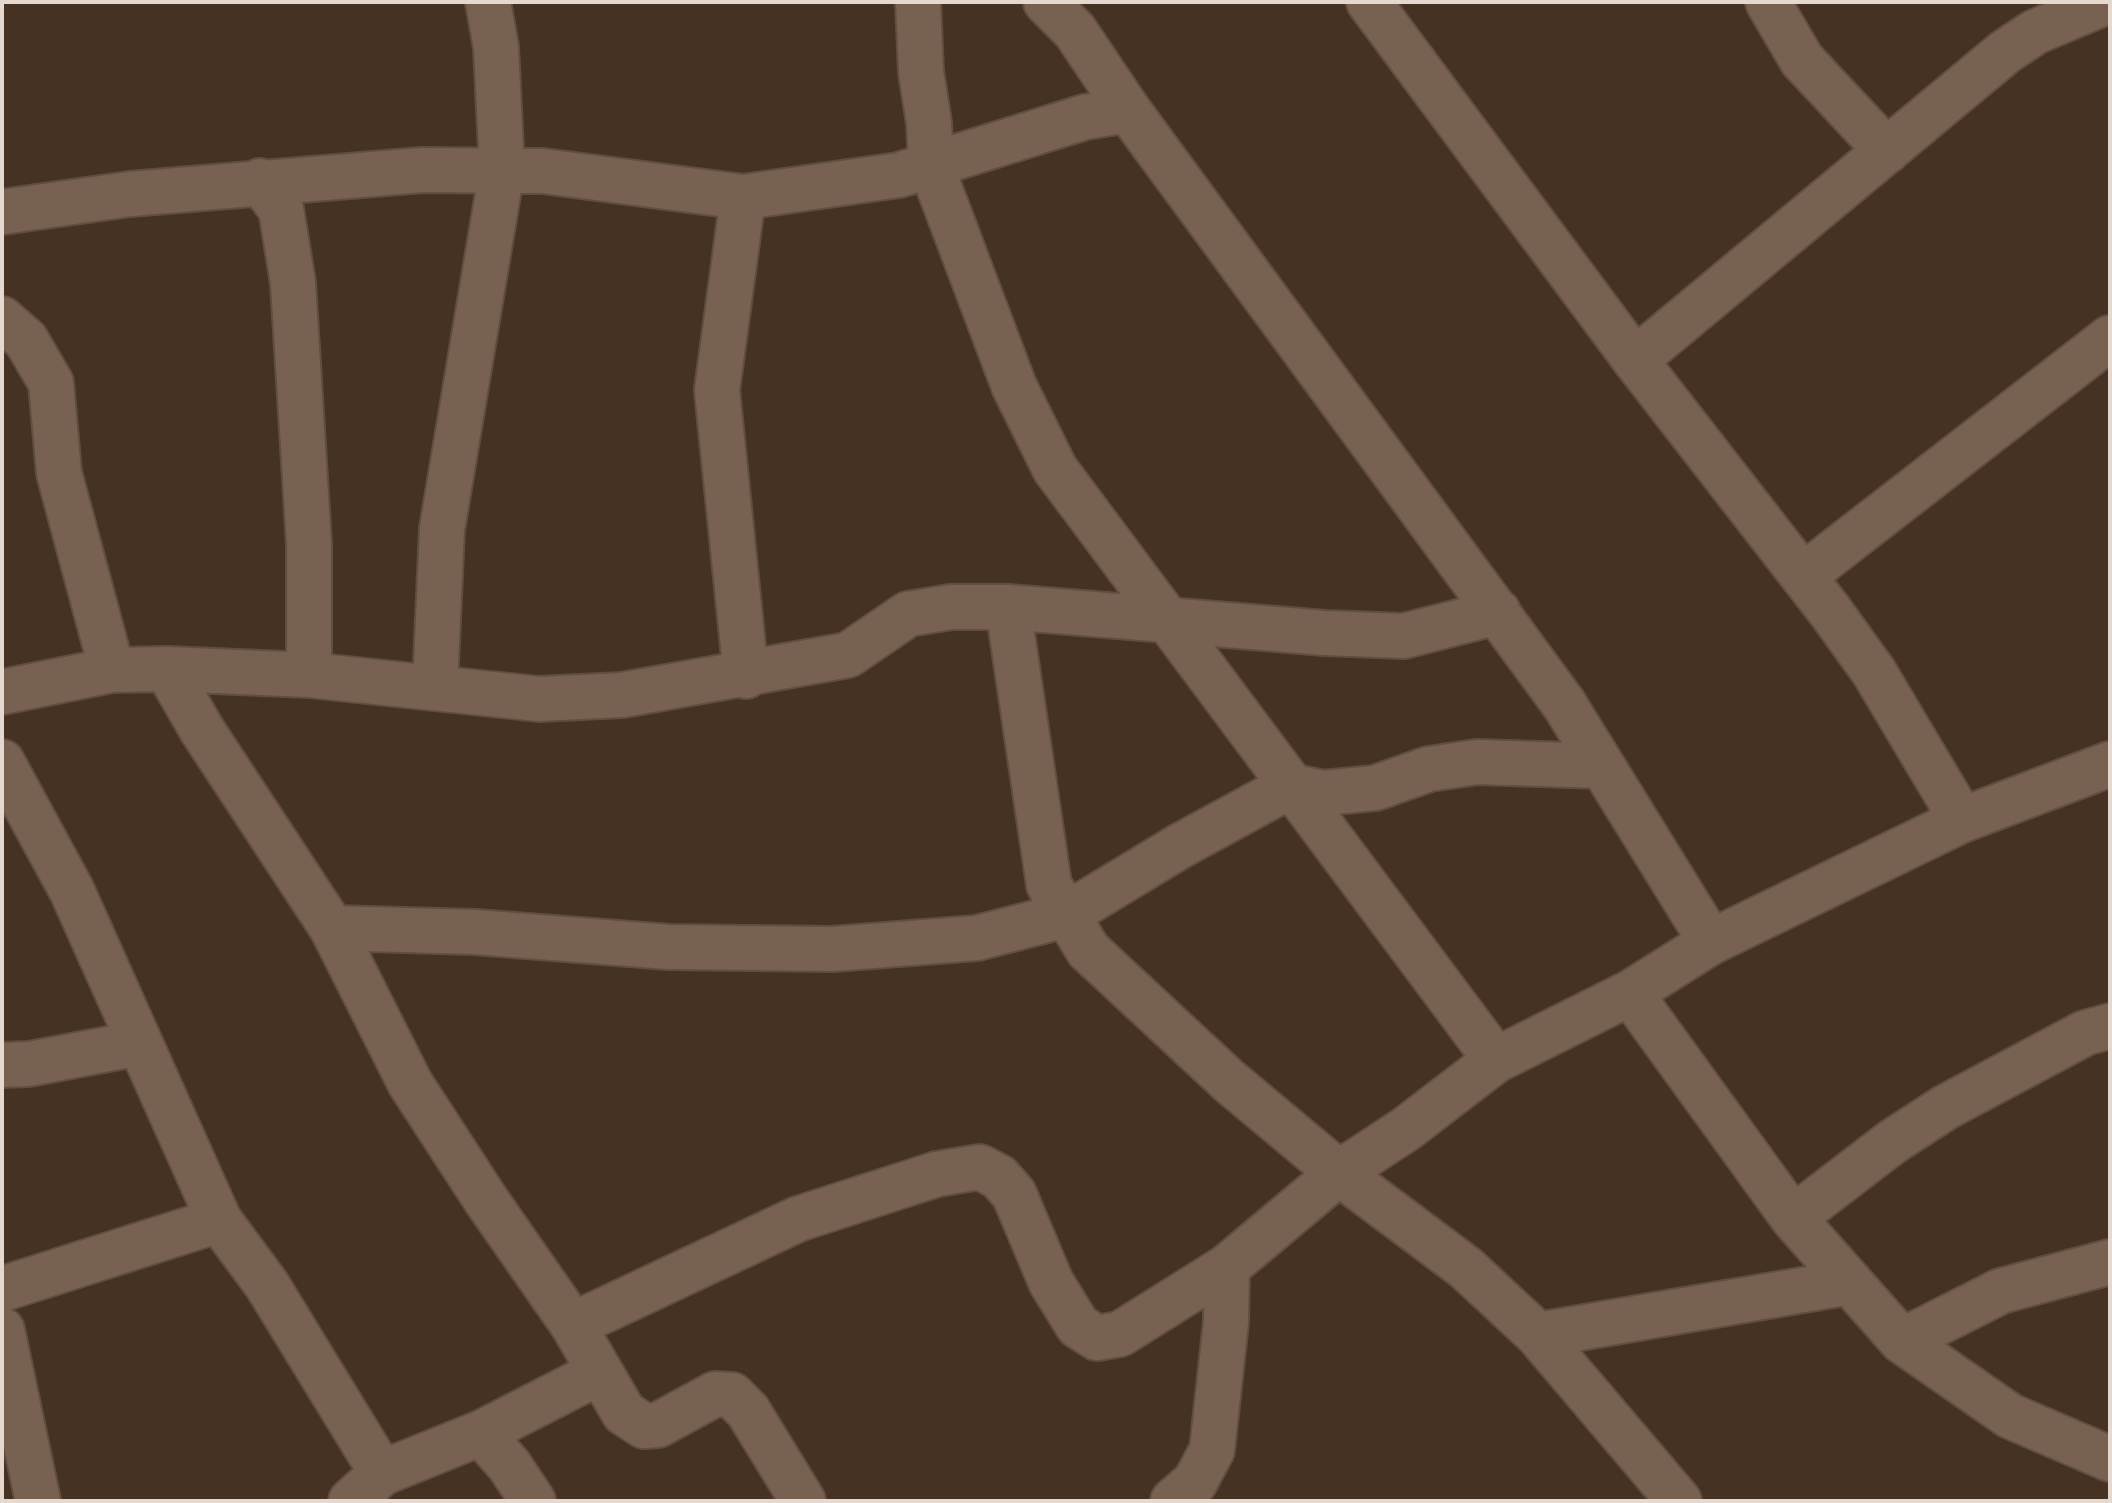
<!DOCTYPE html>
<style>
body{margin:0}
#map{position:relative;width:2112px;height:1503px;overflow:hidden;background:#463223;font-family:"Golos Text",sans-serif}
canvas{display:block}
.frame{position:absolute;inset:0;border:4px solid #e5d8cf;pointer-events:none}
</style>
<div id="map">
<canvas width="2112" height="1503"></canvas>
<div class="frame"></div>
</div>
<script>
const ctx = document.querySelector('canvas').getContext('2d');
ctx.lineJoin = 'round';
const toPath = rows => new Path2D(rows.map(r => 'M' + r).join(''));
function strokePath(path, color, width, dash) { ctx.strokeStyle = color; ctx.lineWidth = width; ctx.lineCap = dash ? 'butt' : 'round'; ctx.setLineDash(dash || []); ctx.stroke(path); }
const street = toPath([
 [918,2,921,72,929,123,931,166,1014,386,1055,469,1496,1060],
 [1046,2,1075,31,1128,110,1564,704,1711,942],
 [1369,2,1635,360,1830,611,1874,672,1962,820],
 [1768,2,1802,60,1887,151],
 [260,181,281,209,293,283,309,544,309,675],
 [743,197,717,390,746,676],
 [2,212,130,194,422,170,543,171,743,197,899,175,1085,117,1128,110],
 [2,319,26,340,51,383,59,473,112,670],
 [1635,360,2005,52,2035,32,2106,2],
 [1803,576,2110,338],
 [1008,607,1049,885,1088,950,1229,1081,1339,1173,1466,1268,1538,1335,1679,1501],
 [167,669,202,730,332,928,475,932,669,947,833,949,977,938,1066,915,1180,846,1290,786,1323,793,1375,788,1429,769,1477,762,1601,766],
 [435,686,442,529,502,170,496,47,488,2],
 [2,692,112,670,167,669,309,675,539,699,622,695,848,655,908,614,951,607,1008,607,1325,633,1404,636,1498,612],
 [2,762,72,891,219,1220,267,1285,382,1473],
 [332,928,410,1083,486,1200,573,1325,624,1413,644,1426,658,1425,715,1394,732,1395,748,1411,803,1501],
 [1630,993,1793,1218,1902,1341,2010,1416,2110,1459],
 [2,1065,29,1064,140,1043],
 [1793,1218,1892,1142,1946,1107,2085,1033,2110,1026],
 [2,1289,219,1220],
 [573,1325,798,1219,937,1174,980,1167,999,1177,1014,1194,1051,1282,1078,1326,1097,1338,1120,1334,1227,1267,1339,1173,1406,1129,1496,1060,1630,993,1711,942,1962,820,2110,764],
 [2,1330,38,1501],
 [1538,1335,1850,1282],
 [1902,1341,2001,1291,2110,1262],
 [481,1433,509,1465,533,1501],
 [351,1501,382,1473,481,1433,598,1373],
 [1173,1501,1195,1482,1212,1450,1226,1322,1227,1267]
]);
strokePath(street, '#604e42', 48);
strokePath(street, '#786151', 44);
</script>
